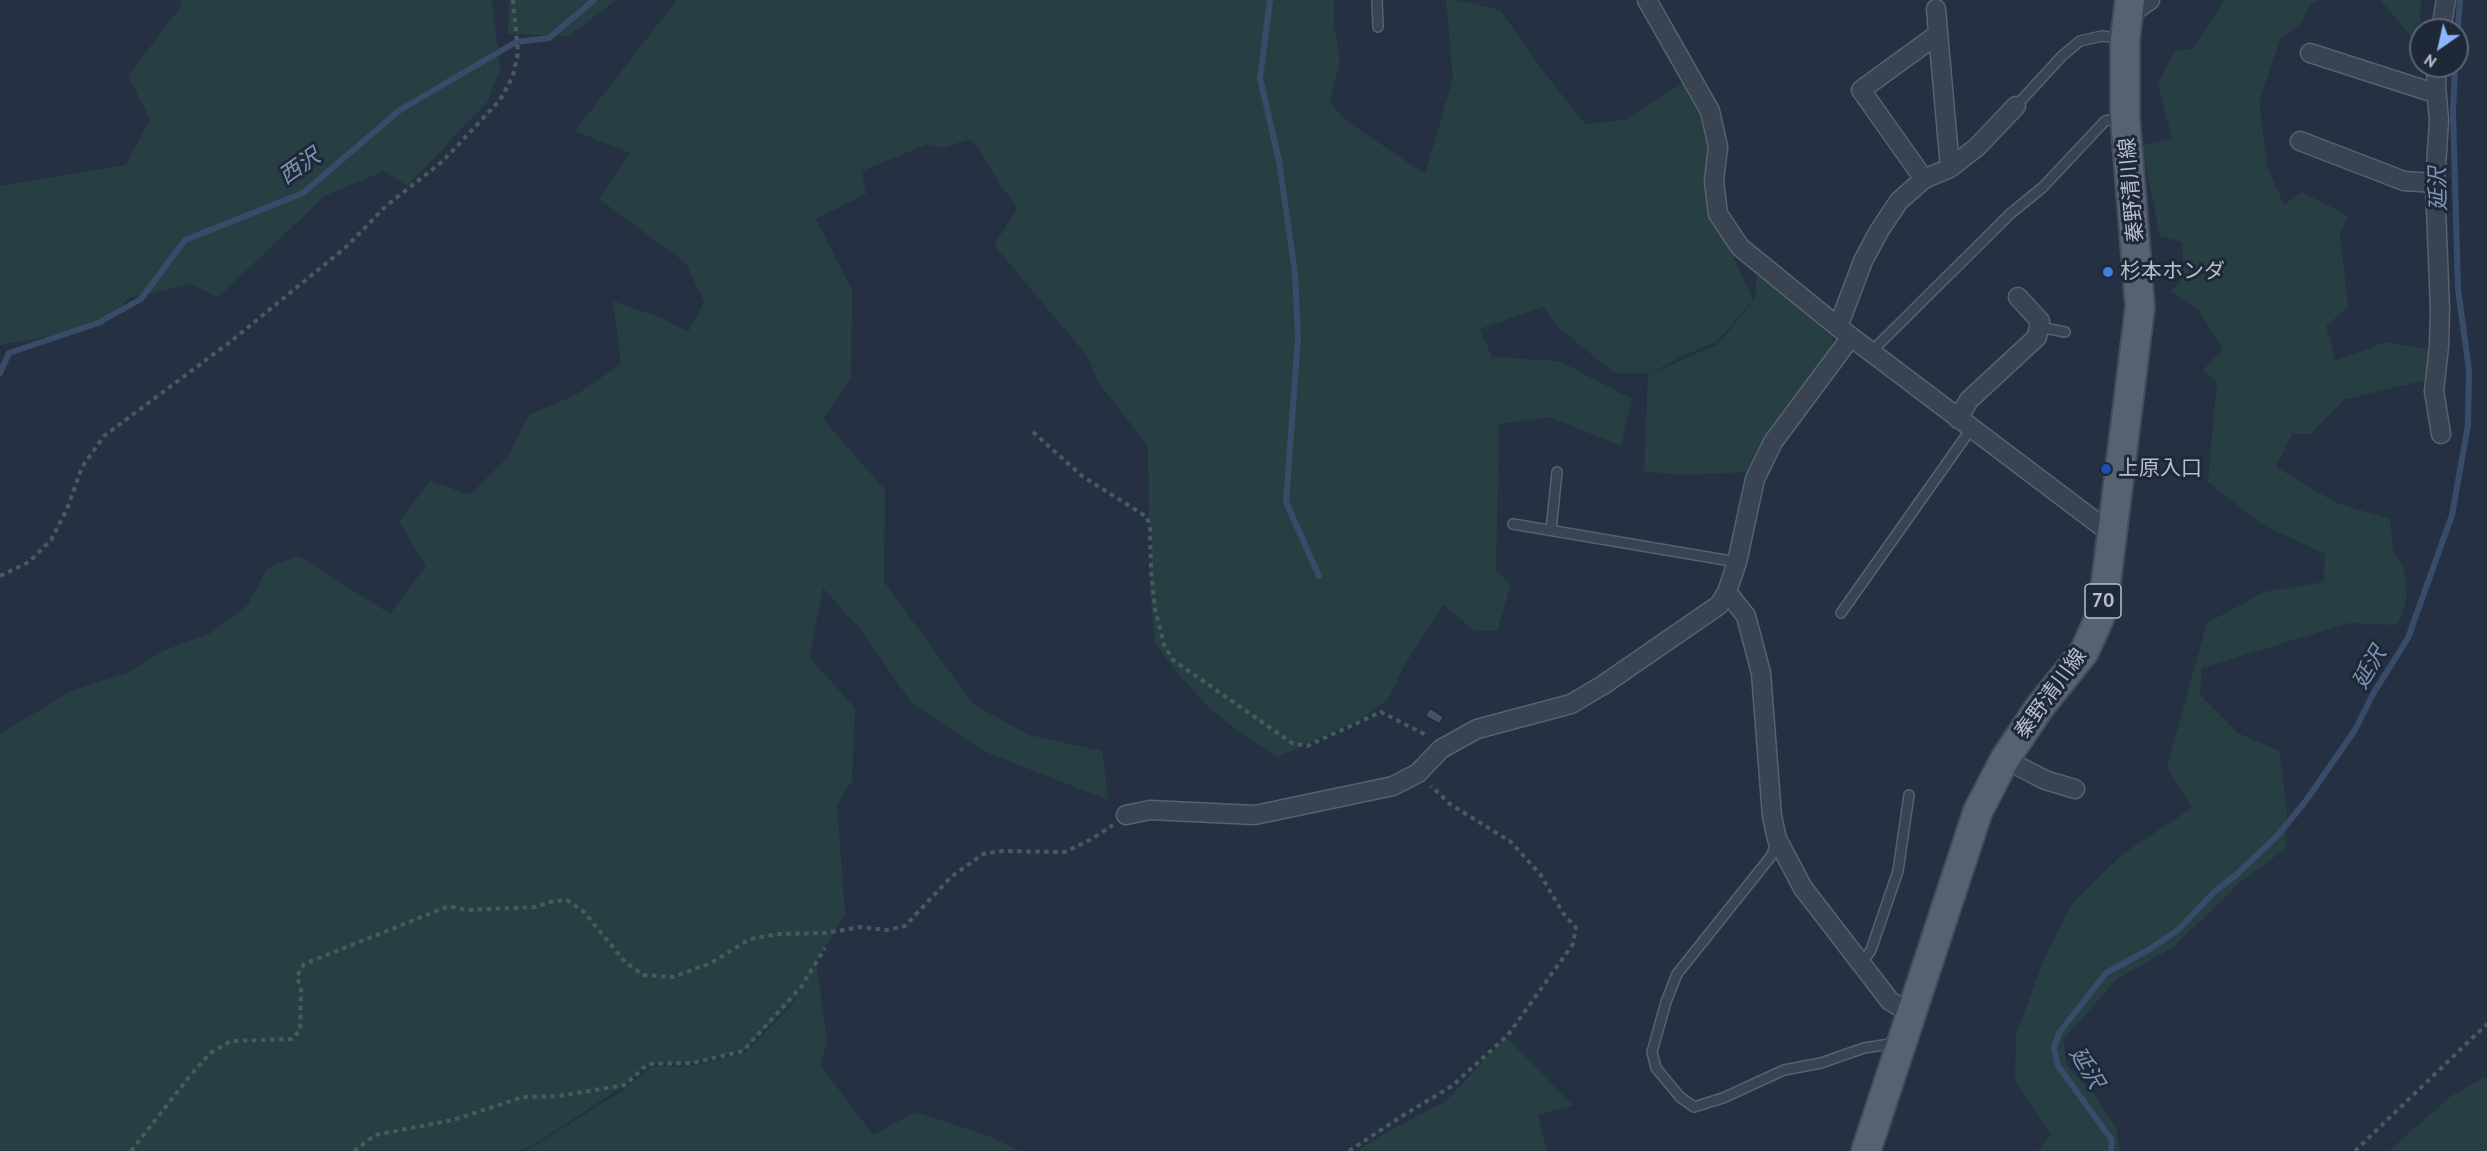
<!DOCTYPE html>
<meta charset="utf-8">
<style>
body{margin:0}
#map{position:relative;width:2487px;height:1151px;overflow:hidden;background:#253142;font-family:"PT Sans",sans-serif}
canvas{display:block}
.north{position:absolute;left:2409px;top:18px;width:60px;height:60px;box-sizing:border-box;background:#1e2837;border:2px solid #5b6473;border-radius:50%;rotate:214deg;font-size:16px;font-weight:700;line-height:24px;text-align:center;color:#b6becc}
.north::after{content:'';display:block;margin:auto;width:21px;height:27px;background:#8bb5fc;clip-path:polygon(50% 0,100% 100%,50% 72%,0 100%)}
</style>
<div id="map">
<canvas width="2487" height="1151"></canvas>
<div class="north">N</div>
</div>
<script>
const ctx = document.querySelector('canvas').getContext('2d');
ctx.lineJoin = 'round';
function fill(path, color) { ctx.fillStyle = color; ctx.fill(path, 'evenodd'); }
const toPath = rows => new Path2D(rows.map(r => 'M' + r).join(''));
function strokePath(path, color, width, dash) { ctx.strokeStyle = color; ctx.lineWidth = width; ctx.lineCap = dash ? 'butt' : 'round'; ctx.setLineDash(dash || []); ctx.stroke(path); }
function label(font, color, halo, rows, align = 'center') {
  ctx.font = font + ' "PT Sans","Noto Sans JP",sans-serif'; ctx.lineWidth = 6; ctx.setLineDash([]); ctx.textBaseline = 'middle'; ctx.strokeStyle = halo; ctx.fillStyle = color; for (const [text, x, y, turn = 0] of rows) {
    ctx.save(); ctx.translate(x, y); ctx.rotate((+turn || 0) * Math.PI / 180); ctx.textAlign = isNaN(turn) ? turn : align; if (halo) ctx.strokeText(text, 0, 0); ctx.fillText(text, 0, 0); ctx.restore();
  }
}
const green = toPath([
 [182,0,492,0,500,69,488,101,407,186,384,171,326,195,218,297,190,284,129,298,102,326,0,345,0,186,126,165,150,119,128,76,179,9],
 [509,0,616,0,569,36,508,34],
 [677,0,1334,0,1334,27,1340,58,1330,102,1345,120,1425,174,1453,78,1446,0,1456,0,1500,10,1544,72,1585,124,1625,120,1683,83,1701,118,1710,152,1725,239,1753,300,1718,341,1682,356,1651,373,1615,373,1560,329,1543,307,1480,329,1492,357,1559,361,1632,399,1621,446,1550,417,1499,424,1496,571,1511,584,1497,631,1475,631,1443,605,1404,666,1388,700,1357,721,1277,757,1237,731,1207,705,1179,675,1155,643,1150,591,1152,541,1149,518,1148,446,1098,382,1089,358,994,245,1018,208,1000,185,979,149,970,139,942,148,927,144,862,171,866,194,816,219,852,290,851,377,823,419,885,490,884,582,974,705,1029,735,1102,751,1108,800,986,752,911,702,861,630,823,588,809,657,855,708,852,781,837,805,845,914,816,962,827,1040,821,1066,873,1135,915,1112,992,1137,1019,1151,526,1151,625,1089,650,1067,697,1065,745,1053,792,1005,805,981,791,1004,743,1051,692,1063,648,1064,625,1085,532,1146,518,1151,0,1151,0,734,71,691,127,673,165,650,211,633,248,605,267,568,299,556,390,614,426,566,399,522,430,481,470,495,508,457,529,415,576,395,621,364,613,301,662,318,688,332,704,302,686,263,599,199,630,153,575,131],
 [2224,0,2318,0,2310,5,2301,23,2280,39,2259,102,2267,166,2284,205,2302,192,2348,216,2340,234,2348,307,2326,326,2335,361,2386,342,2433,350,2434,378,2343,400,2311,434,2292,434,2276,467,2336,503,2390,519,2393,551,2404,568,2407,594,2403,613,2397,625,2349,623,2202,668,2200,695,2238,733,2279,751,2287,811,2285,849,2244,879,2172,948,2117,979,2063,1040,2067,1066,2092,1091,2116,1128,2120,1151,2038,1151,2051,1134,2015,1081,2016,1035,2045,957,2071,905,2123,854,2192,808,2167,767,2207,623,2264,592,2324,582,2325,554,2263,525,2208,482,2217,382,2203,370,2223,349,2198,309,2171,291,2180,282,2184,275,2182,242,2160,236,2142,146,2172,138,2158,84,2174,52,2194,48],
 [2380,0,2421,0,2419,45],
 [1757,273,1808,314,1833,339,1832,351,1750,472,1679,475,1644,471,1648,375,1718,344,1755,299],
 [1506,1037,1573,1105,1538,1115,1547,1151,1357,1151,1385,1133,1446,1101],
 [2487,1076,2487,1151,2389,1151,2451,1096]
]);
const stream = toPath([
 [1270,0,1260,78,1279,161,1295,273,1298,338,1286,502,1319,576],
 [2457,39,2460,0],
 [0,373,9,353,98,323,141,299,185,240,303,193,400,110,516,42,549,38,594,0],
 [2111,1151,2112,1140,2058,1066,2054,1048,2059,1033,2106,973,2150,949,2179,929,2215,891,2236,875,2277,836,2305,802,2355,730,2373,694,2408,638,2452,515,2468,425,2469,370,2458,289,2453,112,2455,66]
]);
const building = toPath([
 [1430,708,1444,717,1439,724,1425,716,1430,708]
]);
const path = toPath([
 [1033,432,1082,476,1147,517,1150,529,1151,571,1155,609,1164,645,1173,660,1292,743,1307,746,1381,712,1428,736],
 [0,576,29,562,51,540,67,509,82,467,104,436,230,342,346,247,386,206,443,161,500,100,513,76,518,53,513,0],
 [131,1151,189,1077,210,1053,231,1041,292,1039,300,1030,301,989,297,976,304,964,449,906,467,910,536,907,550,902,567,900,584,912,625,962,643,975,673,977,711,963,750,939,778,934,825,933,860,927,887,930,905,926,951,877,983,854,1002,851,1065,852,1090,840,1113,825],
 [354,1151,375,1135,453,1120,523,1097,560,1096,625,1085,648,1064,692,1063,743,1051,801,987,825,948],
 [1349,1151,1402,1116,1452,1086,1508,1035,1573,944,1576,928,1563,913,1540,874,1511,842,1450,804,1431,786],
 [2355,1151,2487,1024]
]);
const lane = toPath([
 [1377,0,1378,27],
 [2016,106,2062,56,2080,41,2102,36,2120,38],
 [2039,327,2065,332],
 [1871,352,2010,214,2043,187,2105,121,2121,118],
 [1513,524,1737,562],
 [1551,530,1557,472],
 [1841,613,1971,429],
 [1777,839,1772,855,1677,974,1666,1002,1652,1052,1656,1068,1680,1097,1694,1107,1723,1098,1784,1070,1821,1063,1864,1048,1896,1043],
 [1862,963,1871,950,1898,871,1909,795]
]);
const street = toPath([
 [1647,0,1710,111,1718,147,1714,181,1718,214,1740,247,1838,327,2112,534],
 [1936,9,1950,168],
 [2129,15,2150,0],
 [2441,30,2446,0],
 [2310,53,2428,91,2436,87],
 [2437,66,2436,87,2439,120,2435,183,2440,309,2439,346,2434,391,2441,434],
 [2300,141,2404,181,2435,183],
 [1924,179,1861,90,1938,34],
 [1838,327,1863,261,1879,231,1899,201,1924,179,1950,168,1977,147,2016,106],
 [1958,419,1969,400,2037,337,2040,321,2018,297],
 [1727,592,1746,616,1761,673,1772,816,1777,839,1803,888,1890,1001,1912,1014],
 [2005,759,2045,780,2075,789],
 [1126,815,1150,810,1255,815,1393,786,1418,773,1441,749,1477,729,1571,704,1603,685,1719,605,1727,592,1737,562,1755,479,1773,442,1851,337]
]);
const primary = toPath([
 [1866,1151,1978,811,2005,759,2039,708,2084,652,2099,619,2104,599,2140,307,2125,117,2125,39,2130,0]
]);
const markers = [
 [2108,272,6,"#3f7fe0"],
 [2106,469,6,"#1a4fb4"]
];
const shields = [
 [2103,601,36]
];
const shieldNames = [
 ["70",2103,601]
];
const streetNames = [
 ["秦野清川線",2132,190,-95],
 ["秦野清川線",2051,694,-54]
];
const poiNames = [
 ["杉本ホンダ",2120,272],
 ["上原入口",2118,469]
];
const waterNames = [
 ["西沢",300,167,-35],
 ["延沢",2439,189,-91],
 ["延沢",2370,668,-60],
 ["延沢",2086,1068,59]
];
fill(green, '#273f43');
strokePath(stream, '#384c6a', 6);
fill(building, '#445164');
strokePath(building, '#202a39', 1.5);
strokePath(lane, '#57616f', 12);
strokePath(street, '#57616f', 21);
strokePath(primary, '#434c5b', 32);
strokePath(path, '#455c5f', 4, [4.5, 4.5]);
strokePath(lane, '#394351', 9);
strokePath(street, '#394351', 18);
strokePath(primary, '#576271', 28);
for (const [x, y, r, color] of markers) { const dot = new Path2D(); dot.arc(x, y, r, 0, 2 * Math.PI); ctx.fillStyle = color; ctx.fill(dot); strokePath(dot, '#1e2837', 2); }
for (const [x, y, w] of shields) { const box = new Path2D(); box.roundRect(x - w / 2, y - 17, w, 34, 4.5); ctx.fillStyle = '#1e2837'; ctx.fill(box); strokePath(box, '#b6becc', 1.5); }
label('bold 20px', '#b6becc', null, shieldNames);
label('21px', '#b6becc', '#1e2837', streetNames);
label('21px', '#b6becc', '#1e2837', poiNames, 'left');
label('italic 22px', '#7c94b4', '#1e2837', waterNames);
</script>
